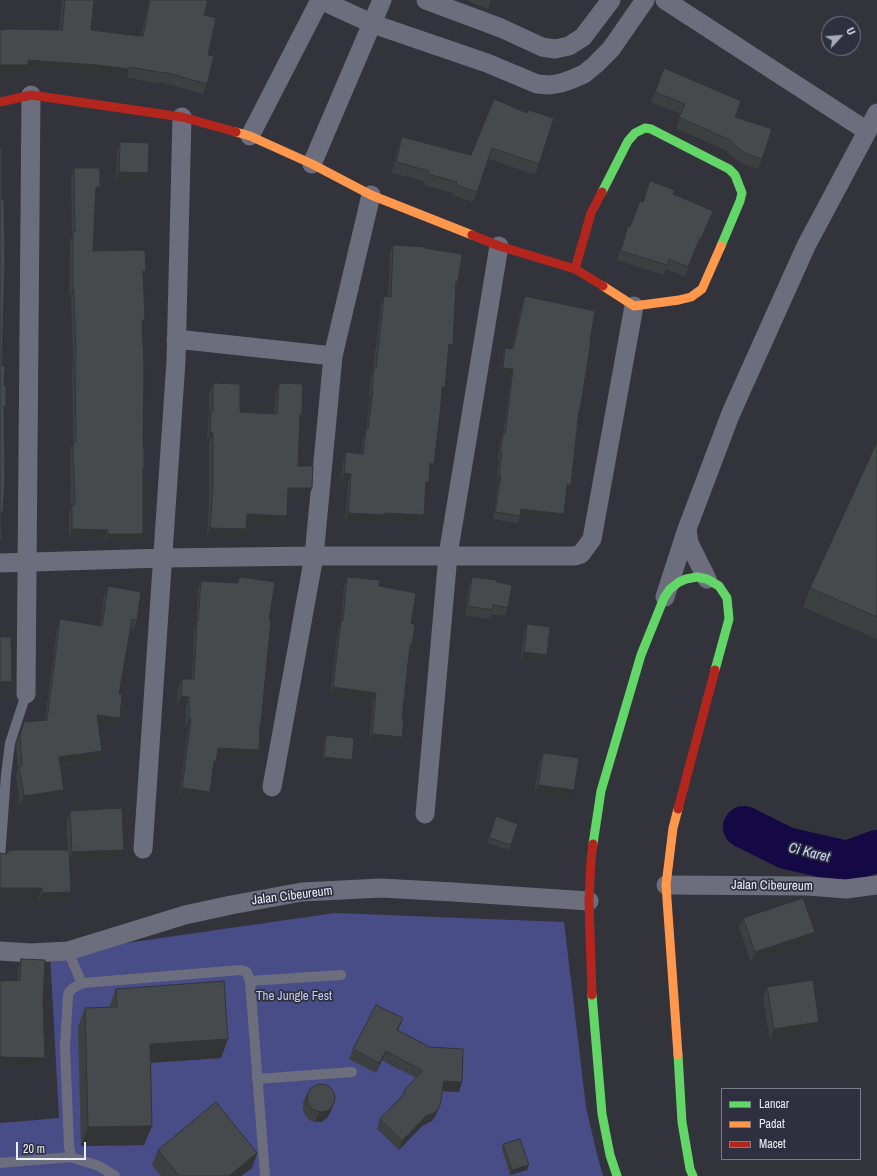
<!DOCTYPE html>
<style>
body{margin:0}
#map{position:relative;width:877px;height:1176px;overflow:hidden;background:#32333b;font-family:"Archivo Narrow",sans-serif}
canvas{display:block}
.legend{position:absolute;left:721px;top:1088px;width:140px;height:72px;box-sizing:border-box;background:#2e303f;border:1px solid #7a7c89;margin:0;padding:5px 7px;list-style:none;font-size:12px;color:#ebedf7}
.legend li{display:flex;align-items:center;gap:8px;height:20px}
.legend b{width:20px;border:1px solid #7a7c89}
.north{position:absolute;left:821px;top:16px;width:40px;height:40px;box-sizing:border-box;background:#2e303f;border:1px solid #7a7c89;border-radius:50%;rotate:64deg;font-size:11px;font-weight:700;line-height:16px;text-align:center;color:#ebedf7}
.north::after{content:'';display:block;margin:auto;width:14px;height:18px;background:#aaacb5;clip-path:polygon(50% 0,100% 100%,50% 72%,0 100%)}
.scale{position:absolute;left:16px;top:1142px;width:70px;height:18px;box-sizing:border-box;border:2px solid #ebedf7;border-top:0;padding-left:5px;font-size:12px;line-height:14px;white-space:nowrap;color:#ebedf7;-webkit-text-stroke:3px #2e303f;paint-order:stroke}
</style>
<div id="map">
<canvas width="877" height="1176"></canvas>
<ul class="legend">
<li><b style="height:5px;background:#63d668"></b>Lancar</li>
<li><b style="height:5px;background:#ff974d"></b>Padat</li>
<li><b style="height:5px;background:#b3261e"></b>Macet</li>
</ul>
<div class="north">U</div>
<div class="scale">20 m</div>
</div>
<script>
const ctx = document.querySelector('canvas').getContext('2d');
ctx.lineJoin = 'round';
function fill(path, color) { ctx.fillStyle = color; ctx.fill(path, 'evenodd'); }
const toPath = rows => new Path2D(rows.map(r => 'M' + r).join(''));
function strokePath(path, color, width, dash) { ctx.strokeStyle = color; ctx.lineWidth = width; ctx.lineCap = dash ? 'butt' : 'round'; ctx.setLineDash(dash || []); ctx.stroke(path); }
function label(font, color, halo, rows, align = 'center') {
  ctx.font = font + ' "Archivo Narrow",sans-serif'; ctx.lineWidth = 3.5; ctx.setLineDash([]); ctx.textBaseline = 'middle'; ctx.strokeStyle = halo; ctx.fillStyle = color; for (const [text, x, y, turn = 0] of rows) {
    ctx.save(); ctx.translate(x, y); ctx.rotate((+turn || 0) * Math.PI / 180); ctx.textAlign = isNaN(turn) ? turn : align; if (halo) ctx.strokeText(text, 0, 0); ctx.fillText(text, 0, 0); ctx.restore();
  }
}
const green = toPath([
 [335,913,564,922,586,1107,597,1154,603,1176,241,1176,251,1167,161,1176,0,1176,0,1123,59,1118,50,954],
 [399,1028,393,1040,400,1070,382,1060]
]);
const river = toPath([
 [744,827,786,848,847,862,877,851]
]);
const lane = toPath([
 [0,858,6,775,10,743,26,694],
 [68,951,80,979,83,983,241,970,247,972,250,981,265,1176],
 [250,981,341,975],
 [83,983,73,988,69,992,68,996,65,1047,69,1146,71,1157,99,1166,115,1176],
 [257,1079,352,1072],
 [0,1163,71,1157]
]);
const street = toPath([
 [321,0,373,24,487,63,537,84,550,85,561,83,570,80,584,74,595,65,611,49,645,0],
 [426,0,501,28,542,47,555,49,569,46,583,37,611,0],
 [665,0,867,131],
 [250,136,320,0],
 [312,164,382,0],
 [176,339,333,356],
 [687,529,689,543,707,579],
 [0,563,163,558,314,556,574,556,581,554,592,539,634,306],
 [665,597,687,529,731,413,806,246,877,113],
 [26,694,31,95],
 [272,787,314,556,333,356,371,195],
 [425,814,448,555,499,246],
 [143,849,176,361,182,117],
 [666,885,808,886,846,889,877,885],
 [0,951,30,953,68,951,185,915,231,905,302,892,381,888,453,892,589,901]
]);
const fast = toPath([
 [602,192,628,141,635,133,645,128,651,129,729,169,735,175,742,193,740,201,721,246],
 [593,844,601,791,641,655,664,598,670,589,679,582,686,579,697,577,707,579,719,586,727,598,729,619,715,670],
 [592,995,602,1114,610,1155,617,1176],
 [678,1055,682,1122,690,1169,693,1176]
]);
const slow = toPath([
 [236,132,250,136,312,164,371,195,472,235],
 [603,286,634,306,679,300,691,297,702,289,721,246],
 [678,1055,666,885,673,828,678,809]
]);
const jam = toPath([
 [0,102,31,95,182,117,236,132],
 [472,235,499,246,575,269,603,286],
 [575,269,591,213,602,192],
 [678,809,715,670],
 [592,995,589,901,591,860,593,844]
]);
const wall = toPath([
 [62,0,94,0,91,30,141,36,148,4,149,0,208,0,204,15,208,55,207,84,203,94,160,82,160,84,126,77,126,80,93,75,26,70,24,75,0,75,0,30,59,30],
 [466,0,491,0,488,9],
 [664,68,738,111,735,117,762,159,758,169,741,163,728,154,729,152,676,128,681,114,651,102],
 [494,99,539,164,535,175,489,159,473,202,453,195,453,193,424,185,425,181,392,173,398,147,402,137,471,155],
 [120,142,148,173,145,183,116,182,117,152],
 [74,168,97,196,96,196,93,251,144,278,143,326,143,447,144,468,143,471,140,542,105,542,105,538,69,538,69,514,71,508,70,451,73,443,72,366,73,362,71,298,69,298,70,241,72,236,71,176],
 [673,194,709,221,697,248,696,248,685,277,666,269,663,275,617,260,628,226,630,227,643,202],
 [393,245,424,248,458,282,456,289,449,353,448,353,442,396,434,464,430,473,426,489,421,524,382,521,381,524,345,522,348,483,341,482,343,461,346,452,361,454,363,438,366,429,370,400,368,400,371,377,373,369,381,305,384,296,388,297,390,254],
 [525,296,590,341,580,410,579,415,571,485,568,493,566,492,562,521,520,517,518,523,493,519,498,483,496,483,499,460,498,460,500,441,503,434,511,376,501,375,503,355,505,348,512,348,522,304],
 [213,383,240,412,274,414,276,392,279,383,302,414,300,418,298,466,312,488,308,498,288,497,287,516,283,526,246,524,243,539,207,537,209,497,209,442,207,442,208,421,209,416,209,393],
 [877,442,877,639,803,607,810,588],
 [239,577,269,620,260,726,259,750,255,759,217,756,216,762,213,771,210,792,207,801,179,797,188,728,185,728,186,706,177,705,178,687,182,679,192,679,194,630,196,625,198,590,201,581,237,583],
 [347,577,379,586,411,624,412,644,409,653,402,719,402,737,399,747,369,743,373,702,330,696,338,629,341,622,344,586],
 [472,577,496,582,508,608,505,616,491,614,489,619,465,615,469,585],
 [108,586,137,620,133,630,130,629,119,694,116,728,98,725,98,760,60,766,60,800,20,806,16,776,18,769,16,744,24,722,45,720,57,628,60,619,100,626,104,596],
 [527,624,543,665,520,662,524,635],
 [326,735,350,765,322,763,324,741],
 [543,753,571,800,534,795,539,763],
 [70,811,120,860,70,863,67,903,38,903,38,899,0,899,0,853,6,854,68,850,66,821],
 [494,822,518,824,509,850,487,843],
 [743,918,811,942,751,962,739,928],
 [21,959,43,1002,41,1067,17,980,18,968],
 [767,987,819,1022,816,1032,770,1040,763,998],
 [116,989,228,1039,221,1058,150,1063,152,1126,144,1145,81,1146,78,1027,85,1008,109,1007],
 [399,1028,398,1031,459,1092,443,1091,436,1115,432,1121,422,1126,399,1150,377,1129,380,1119,403,1095,416,1078,382,1060,376,1073,349,1059,353,1049],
 [307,1093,334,1103,330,1113,327,1118,321,1122,315,1122,309,1120,305,1115,303,1110,303,1103],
 [503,1144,527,1170,510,1175,502,1149],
 [158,1150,257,1153,252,1168,241,1176,161,1176,152,1165]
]);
const shadedWall = toPath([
 [28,60,97,65,129,69,126,80,93,75,26,70,24,75,0,75,0,65],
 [119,172,148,173,145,183,116,182],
 [96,187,100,187,97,196,93,196],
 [143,271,146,271,143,280],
 [73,290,74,290,71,298,69,298],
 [449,344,453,345,449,353,446,353],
 [503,368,513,369,511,376,501,375],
 [442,387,445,387,442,396],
 [372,391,373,391,370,400,368,400],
 [210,433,213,433,209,442,207,442],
 [430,463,434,464,430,473,427,472],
 [344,473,351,474,348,483,341,482],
 [499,475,501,476,498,483,496,483],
 [426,482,429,482,425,491],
 [567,485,571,485,568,493,564,492],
 [288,488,312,488,308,498,285,497],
 [521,509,564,514,562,521,520,517],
 [348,513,384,513,424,515,421,524,382,521,381,524,345,522],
 [247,514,287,516,283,526,243,524],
 [210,528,246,529,243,539,207,537],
 [72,529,108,530,105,538,69,538],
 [108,534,143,534,140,542,105,542],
 [524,652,547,655,543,665,520,662],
 [0,682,12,682,8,692,0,692],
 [333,687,376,693,373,702,330,696],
 [181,696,189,697,186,706,177,705],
 [97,715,120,718,116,728,94,725],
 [189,719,191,719,188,728,185,728],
 [372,734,402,737,399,747,369,743],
 [218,748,259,750,255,759,215,756],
 [102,751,98,760,55,766,59,757],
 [324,757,352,760,350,765,322,763],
 [214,761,216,762,213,771],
 [538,785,574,790,571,800,534,795],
 [182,788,210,792,207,801,179,797],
 [64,790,60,800,20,806,24,796],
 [124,850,120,860,69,863,72,852],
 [0,888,42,888,38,899,0,899],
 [71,892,67,903,38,903,42,893],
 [815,932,811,942,751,962,755,952],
 [403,1018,399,1028,393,1040,397,1030],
 [819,1022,816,1032,770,1040,774,1029],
 [228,1039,221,1058,143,1063,150,1044],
 [386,1051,382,1060,376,1073,379,1063],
 [0,1057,45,1058,41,1067,0,1066],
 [444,1081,462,1082,459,1092,441,1091],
 [334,1103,330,1113,327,1118,321,1122,315,1122,319,1112],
 [440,1105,436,1115,432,1121,422,1126,399,1150,402,1141,426,1116],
 [152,1126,144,1145,81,1146,88,1127],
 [257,1153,252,1168,241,1176,229,1176],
 [529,1165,527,1170,510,1175,512,1170]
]);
const building = toPath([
 [65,0,94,0,91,30,140,36,143,36,150,0,208,0,204,15,216,18,208,55,214,56,207,84,164,72,163,73,130,67,129,69,97,65,28,60,28,65,0,65,0,30,9,29,62,30,65,0],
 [664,68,741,101,735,117,772,129,762,159,745,153,732,144,732,141,679,117,685,104,655,92,664,68],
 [494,99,527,113,528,110,554,118,539,164,492,148,477,192,456,185,457,182,428,174,429,171,396,162,402,137,471,155,494,99],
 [120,142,149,143,148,173,119,172,120,142],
 [0,148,2,148,2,200,4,200,5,258,2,366,5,366,4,386,6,386,6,406,4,406,5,481,3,512,1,512,2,541,0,541,0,148],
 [74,168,100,168,100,187,96,187,93,251,145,250,146,271,143,271,145,320,142,320,144,365,143,447,144,447,144,468,143,467,143,534,108,534,108,530,72,529,72,505,75,505,73,443,76,442,75,357,76,357,74,290,73,290,73,232,75,232,74,168],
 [650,181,675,190,673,194,713,211,701,239,700,238,688,267,669,259,667,265,621,251,628,226,630,227,640,201,643,202,650,181],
 [393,245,424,247,424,248,462,254,458,282,456,281,453,345,449,344,445,387,442,387,441,405,434,464,430,463,429,482,426,482,424,515,384,513,384,515,348,513,351,474,344,473,346,452,363,454,366,429,368,429,373,391,372,391,374,368,376,368,384,296,391,297,393,245],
 [525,296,595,311,590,341,591,341,580,410,579,410,571,485,567,485,564,514,521,509,520,516,495,512,501,476,499,475,502,453,500,453,503,434,505,434,513,369,503,368,505,348,513,349,525,296],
 [213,383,240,384,240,412,277,414,279,383,303,384,302,414,300,414,298,466,313,466,312,488,288,488,287,516,247,514,246,529,210,528,213,487,213,433,210,433,211,411,213,411,213,383],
 [877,442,877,617,810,588,877,442],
 [239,577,275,582,269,620,271,620,261,723,260,723,259,750,218,748,216,762,214,761,210,792,182,788,191,719,189,719,189,697,181,696,182,679,194,679,197,621,198,621,201,581,238,583,239,577],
 [347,577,380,580,379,586,416,593,411,624,415,624,412,644,410,644,402,719,404,719,402,737,372,734,376,693,333,687,341,620,343,621,347,577],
 [472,577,497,580,496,582,512,585,508,608,493,605,492,610,468,606,472,577],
 [108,586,141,592,137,620,132,619,119,694,122,694,120,718,97,715,102,751,59,757,64,790,24,796,19,766,22,766,20,735,24,722,47,720,60,619,102,626,108,586],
 [527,624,550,627,547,655,524,652,527,624],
 [0,637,11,637,12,682,0,682,0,637],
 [326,735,354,738,352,760,324,757,326,735],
 [543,753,579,758,574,790,538,785,543,753],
 [122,808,124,850,72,852,70,811,122,808],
 [496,816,518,824,511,845,489,838,496,816],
 [10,850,69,850,71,892,42,893,42,888,0,888,0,853,6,854,10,850],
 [803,898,815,932,755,952,743,918,803,898],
 [21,959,45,960,43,1002,45,1058,0,1057,0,981,20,980,21,959],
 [813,980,819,1022,774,1029,767,987,813,980],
 [224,981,228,1039,150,1044,152,1126,88,1127,85,1008,117,1007,116,989,224,981],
 [376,1005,403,1018,397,1030,430,1047,463,1049,462,1082,444,1081,440,1105,436,1112,426,1116,402,1141,380,1119,403,1095,406,1088,423,1071,386,1051,379,1063,353,1049,376,1005],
 '307 1098a14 14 0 1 1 28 0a14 14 0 1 1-28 0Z',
 [216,1102,257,1153,229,1176,179,1176,158,1150,216,1102],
 [520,1139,529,1165,512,1170,503,1144,520,1139]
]);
const streetNames = [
 ["Jalan Cibeureum",772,886,1],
 ["Jalan Cibeureum",292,896,-7]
];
const parkNames = [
 ["The Jungle Fest",294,997]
];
const waterNames = [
 ["Ci Karet",809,853,14]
];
fill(green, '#494d87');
strokePath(river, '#140944', 42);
strokePath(lane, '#6d6e7d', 10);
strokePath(street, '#6d6e7d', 19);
strokePath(fast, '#63d668', 9);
strokePath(slow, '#ff974d', 9);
strokePath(jam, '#b3261e', 9);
fill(wall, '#3d4041');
fill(shadedWall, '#323435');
fill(building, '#474a4c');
strokePath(building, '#323435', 1);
label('13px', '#ebedf7', '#2e303f', streetNames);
label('13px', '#c4c9f1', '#2e303f', parkNames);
label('italic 14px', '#d1d7ff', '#2e303f', waterNames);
</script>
